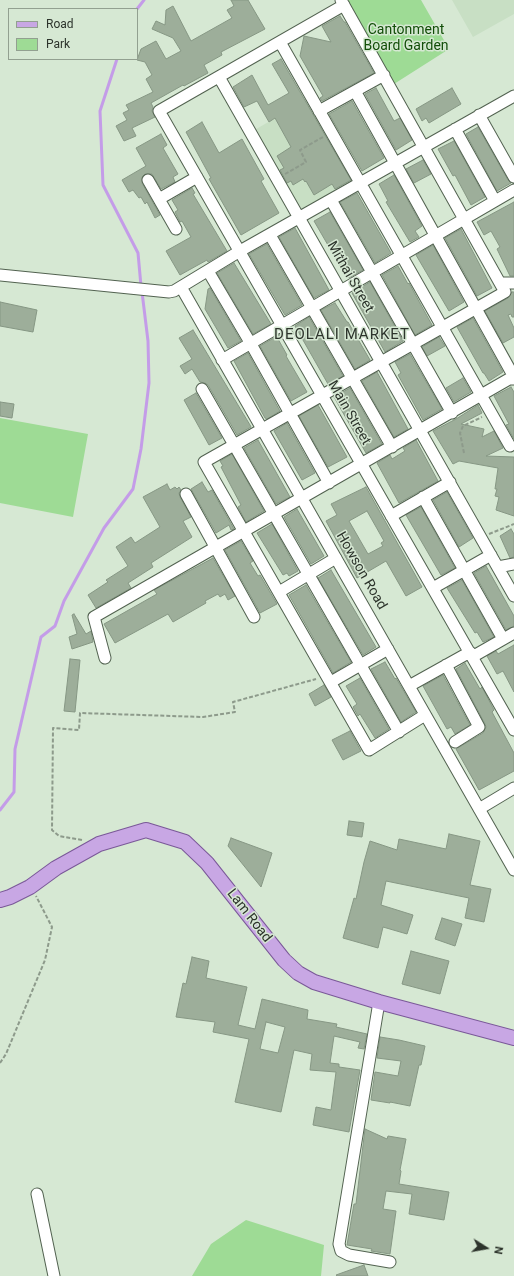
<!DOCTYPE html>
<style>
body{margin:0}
#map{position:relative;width:514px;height:1276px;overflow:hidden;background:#d6e8d3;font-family:Roboto,sans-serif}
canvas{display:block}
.legend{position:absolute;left:8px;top:8px;width:130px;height:52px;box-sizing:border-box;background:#d6e8d3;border:1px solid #92a090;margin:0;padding:5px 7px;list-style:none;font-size:12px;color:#2d342c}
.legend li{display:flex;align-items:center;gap:8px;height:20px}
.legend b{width:20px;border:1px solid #92a090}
.north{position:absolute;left:466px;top:1228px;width:40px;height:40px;-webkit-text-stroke:3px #d6e8d3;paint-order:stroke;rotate:101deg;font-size:11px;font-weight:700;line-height:16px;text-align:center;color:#2d342c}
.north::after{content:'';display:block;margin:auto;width:14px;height:18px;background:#2d342c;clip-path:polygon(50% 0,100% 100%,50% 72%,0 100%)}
</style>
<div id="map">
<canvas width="514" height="1276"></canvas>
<ul class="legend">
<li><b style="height:5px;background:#c8a7e4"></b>Road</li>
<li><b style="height:11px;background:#9edb95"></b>Park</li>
</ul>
<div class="north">N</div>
</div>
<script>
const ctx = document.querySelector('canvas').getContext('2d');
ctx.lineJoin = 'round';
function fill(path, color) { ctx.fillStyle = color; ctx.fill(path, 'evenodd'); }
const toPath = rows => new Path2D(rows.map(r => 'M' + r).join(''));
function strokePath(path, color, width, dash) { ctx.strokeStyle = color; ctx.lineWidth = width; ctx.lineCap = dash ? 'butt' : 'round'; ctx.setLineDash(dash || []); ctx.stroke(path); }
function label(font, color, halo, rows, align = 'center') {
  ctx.font = font + ' Roboto,sans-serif'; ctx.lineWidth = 3; ctx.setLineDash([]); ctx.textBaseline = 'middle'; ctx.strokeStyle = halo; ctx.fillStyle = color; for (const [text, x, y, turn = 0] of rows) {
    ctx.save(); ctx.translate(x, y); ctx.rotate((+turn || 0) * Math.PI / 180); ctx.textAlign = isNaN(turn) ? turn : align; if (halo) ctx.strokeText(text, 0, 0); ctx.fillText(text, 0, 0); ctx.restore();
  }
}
const built = toPath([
 [452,0,514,0,514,14,473,37],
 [310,98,356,179,297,213,251,132]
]);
const green = toPath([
 [348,0,421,0,449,49,394,84],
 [0,418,88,434,73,517,0,503],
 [246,1220,324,1245,321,1276,192,1276,211,1244]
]);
const stream = toPath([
 [137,9,144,0],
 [117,59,100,111,103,185,138,253,141,286],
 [0,810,14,792,15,749,41,637,55,626,64,601,104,528,133,489,141,449,149,383,148,341,142,292]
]);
const building = toPath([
 [231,0,248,0,265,29,221,52,222,55,204,65,208,73,184,86,183,85,151,103,153,107,152,111,155,117,132,128,136,136,124,141,116,126,127,120,123,113,129,110,126,105,153,92,146,79,152,75,145,62,137,60,141,49,156,41,166,59,181,51,173,38,152,29,156,21,165,25,166,10,173,6,191,41,232,18,227,10,234,6,231,0],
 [340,16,344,22,345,22,374,73,322,101,320,98,323,96,300,56,304,36,331,42,322,26,340,16],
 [281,59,351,180,335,189,332,184,314,195,306,181,305,182,303,179,293,185,291,181,287,183,280,170,284,168,277,156,291,147,275,118,269,122,257,101,244,107,233,87,252,75,268,105,289,93,272,64,281,59],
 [376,88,394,121,400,118,412,140,396,150,365,94,376,88],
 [452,88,461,104,429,123,426,118,422,121,416,109,452,88],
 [352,101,384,158,362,171,329,114,352,101],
 [202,122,219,153,242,139,264,179,261,181,279,213,241,235,209,179,211,178,186,132,202,122],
 [478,127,508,180,511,183,497,191,466,134,478,127],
 [161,134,167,145,163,148,178,174,173,177,175,182,161,189,152,174,145,174,142,177,142,183,160,215,155,218,147,202,145,204,141,197,139,198,133,190,129,192,122,180,146,166,136,148,161,134],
 [454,141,485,197,471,205,455,175,453,176,438,149,454,141],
 [423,160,431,174,414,183,406,169,423,160],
 [394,175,422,226,415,231,419,237,410,242,386,202,388,201,379,184,394,175],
 [192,188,195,193,193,194,227,251,208,262,207,260,180,275,166,251,191,237,182,221,180,222,175,212,178,210,172,200,192,188],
 [357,193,391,253,375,263,340,202,357,193],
 [514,202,514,276,510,276,497,249,500,247,491,231,484,235,477,222,514,202],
 [330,212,363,270,349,278,344,270,343,271,314,221,330,212],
 [295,228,329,290,314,298,279,237,295,228],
 [461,229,492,288,477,296,445,238,461,229],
 [267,244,302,305,285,315,249,254,267,244],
 [433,245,464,302,449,311,416,255,433,245],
 [234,263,271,324,253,334,217,273,234,263],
 [398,266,408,284,409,283,432,325,415,335,382,275,398,266],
 [370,282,403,341,385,352,352,293,370,282],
 [210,288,241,341,228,348,205,309,208,289,210,288],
 [512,292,514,292,514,317,512,317,511,314,508,315,514,328,514,337,503,343,485,311,508,298,512,292],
 [0,302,37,310,33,332,0,326,0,302],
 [335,303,347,322,348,322,370,360,355,369,321,310,335,303],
 [309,317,343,376,328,384,295,326,309,317],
 [473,318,503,372,489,381,484,373,483,373,457,327,473,318],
 [193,330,250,425,251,427,237,435,208,385,205,383,200,382,192,369,185,374,180,366,192,359,179,338,193,330],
 [279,335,281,338,278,339,287,355,286,356,307,392,291,401,260,346,279,335],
 [439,337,445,346,427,356,422,347,439,337],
 [248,353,280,411,267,419,265,418,234,361,248,353],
 [410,354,442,409,423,420,398,375,401,373,395,362,410,354],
 [377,372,408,429,394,437,362,381,377,372],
 [463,378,471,392,454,402,446,388,463,378],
 [511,387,514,392,514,439,506,425,509,424,494,396,511,387],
 [350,388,382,444,366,453,334,397,350,388],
 [196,393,222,438,209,445,184,400,196,393],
 [0,402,14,404,12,418,0,416,0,402],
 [318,405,347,457,328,467,299,416,318,405],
 [478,405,482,413,461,424,484,429,482,437,494,431,503,448,486,456,514,457,514,516,496,510,499,497,495,496,497,489,495,489,498,468,459,461,453,464,433,431,456,419,478,405],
 [287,423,315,473,302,480,274,431,287,423],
 [258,440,290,497,276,504,244,448,258,440],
 [416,440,438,481,399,503,377,463,390,455,392,459,405,451,403,448,416,440],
 [232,454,264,511,246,522,238,507,241,505,221,467,223,466,220,461,232,454],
 [202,482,208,492,212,490,234,529,231,530,229,525,216,533,191,489,202,482],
 [167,484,170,490,175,487,177,489,179,487,181,490,179,493,180,497,191,517,183,521,192,537,151,563,153,567,128,583,131,588,96,608,88,595,108,582,106,580,128,566,116,547,131,537,135,543,160,527,143,497,167,484],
 [366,487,422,587,406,596,386,561,357,578,326,521,337,515,331,504,366,487],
 [367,511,384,541,381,543,383,546,368,554,349,521,367,511],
 [447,492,473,538,459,547,433,500,447,492],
 [421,507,455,568,441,575,406,515,421,507],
 [297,509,324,556,311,564,284,517,297,509],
 [272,524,298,571,289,576,287,573,283,575,257,533,272,524],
 [511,529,514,534,514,557,510,558,500,536,511,529],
 [241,541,253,561,250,563,258,576,260,575,277,604,260,613,225,550,241,541],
 [213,558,235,596,228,600,225,594,220,597,218,594,205,601,206,603,173,622,168,614,115,643,104,624,157,594,154,590,213,558],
 [486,566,514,616,514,626,506,630,474,573,486,566],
 [331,570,376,647,363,655,318,578,331,570],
 [462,580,494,637,483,642,477,632,475,633,447,588,462,580],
 [306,585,351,662,333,673,289,595,306,585],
 [74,614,86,634,91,631,93,642,72,649,69,637,77,634,72,615,74,614],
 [514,645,514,692,503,671,497,674,487,656,496,651,498,654,514,645],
 [70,659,80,660,75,712,64,711,70,659],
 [385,662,395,679,396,678,416,712,401,722,371,669,385,662],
 [465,663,480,689,482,687,494,710,492,712,514,753,514,771,479,790,456,749,483,733,486,727,485,724,456,669,465,663],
 [443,675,470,725,455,734,451,727,447,729,423,686,443,675],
 [360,678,389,729,375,738,360,714,358,716,353,707,357,704,346,686,360,678],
 [324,685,331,697,315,706,309,694,324,685],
 [350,731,361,751,343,760,332,740,350,731],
 [349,821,364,823,362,837,347,835,349,821],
 [449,834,480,841,470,885,491,889,484,922,465,918,469,898,386,881,381,905,413,915,407,934,383,927,378,948,343,938,354,898,356,899,364,862,370,841,397,850,399,839,446,849,449,834],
 [231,838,272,853,261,887,228,846,231,838],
 [442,918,462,924,455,946,435,939,442,918],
 [411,951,449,961,440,994,402,984,411,951],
 [192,957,209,961,206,978,247,987,238,1025,255,1029,262,999,308,1010,307,1019,337,1024,336,1027,367,1034,364,1049,358,1048,360,1042,334,1036,330,1063,339,1064,339,1067,360,1070,349,1132,313,1125,316,1107,331,1110,336,1072,310,1070,312,1054,294,1050,281,1112,235,1102,249,1039,213,1032,215,1022,176,1017,183,983,186,984,192,957],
 [266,1022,285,1027,278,1053,260,1049,266,1022],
 [380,1037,399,1040,425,1046,421,1065,419,1065,410,1106,390,1102,390,1103,371,1100,375,1072,398,1076,401,1061,377,1058,380,1037],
 [365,1129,387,1139,388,1136,406,1139,400,1170,401,1171,399,1184,449,1192,444,1220,409,1214,412,1194,386,1191,383,1209,396,1211,390,1254,371,1251,372,1249,347,1245,354,1204,356,1204,365,1129],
 [364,1265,368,1276,337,1276,336,1275,364,1265]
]);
const path = toPath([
 [285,174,306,162,300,150,323,137],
 [464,453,460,433,463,426,482,417],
 [489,534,514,524],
 [82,840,59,836,52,830,53,728,79,730,80,713,203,717,235,712,233,702,316,679],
 [0,1063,6,1054,45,960,52,927,36,896]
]);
const minor = toPath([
 [341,0,505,292,204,462,369,750,425,715],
 [344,5,159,111,514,730],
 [280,42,510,446],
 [219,77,514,596],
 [355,91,514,377],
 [319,111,384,75],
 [479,115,514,177],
 [455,129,495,201],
 [148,180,176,229],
 [159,199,197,177],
 [331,200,452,413],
 [270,235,392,447],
 [208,271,251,344,329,483],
 [0,275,169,292,174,291,240,251,514,96],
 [501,283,514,283],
 [181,287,514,870],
 [222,360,514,190],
 [202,389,399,732],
 [186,494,254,617],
 [423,497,503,639],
 [391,516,450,482],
 [498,567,514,564],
 [433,588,491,555],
 [279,592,336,558],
 [472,657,514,633],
 [105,658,94,617,509,379,514,379],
 [446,665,479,727,455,742],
 [331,682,388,649],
 [409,686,470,652],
 [479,809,514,788],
 [379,1002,339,1244,341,1251,349,1255,390,1262],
 [37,1194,54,1276]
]);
const major = toPath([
 [0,900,10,897,30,887,56,868,99,844,146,830,185,842,207,863,284,960,298,973,314,982,379,1002,514,1038]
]);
const parkNames = [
 ["Cantonment",406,30],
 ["Board Garden",406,46]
];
const streetNames = [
 ["Mithai Street",350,277,60],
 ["Main Street",349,413,60],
 ["Howson Road",361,571,60],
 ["Lam Road",249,916,52]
];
const neighbourhoodNames = [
 ["DEOLALI MARKET",342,335]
];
fill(built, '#c8dfc4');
fill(green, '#9edb95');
strokePath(stream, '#c49ce8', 3);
fill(building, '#9dae9a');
strokePath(building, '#869784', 1);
strokePath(minor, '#526250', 13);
strokePath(major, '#7a5898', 16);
strokePath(path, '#8d9a8b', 2, [4, 2]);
strokePath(minor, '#fff', 11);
strokePath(major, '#c8a7e4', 14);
label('14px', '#124e08', '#d6e8d3', parkNames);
label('14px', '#2d342c', '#d6e8d3', streetNames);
ctx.letterSpacing = '1px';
label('15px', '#2d342c', '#d6e8d3', neighbourhoodNames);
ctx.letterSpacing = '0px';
</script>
